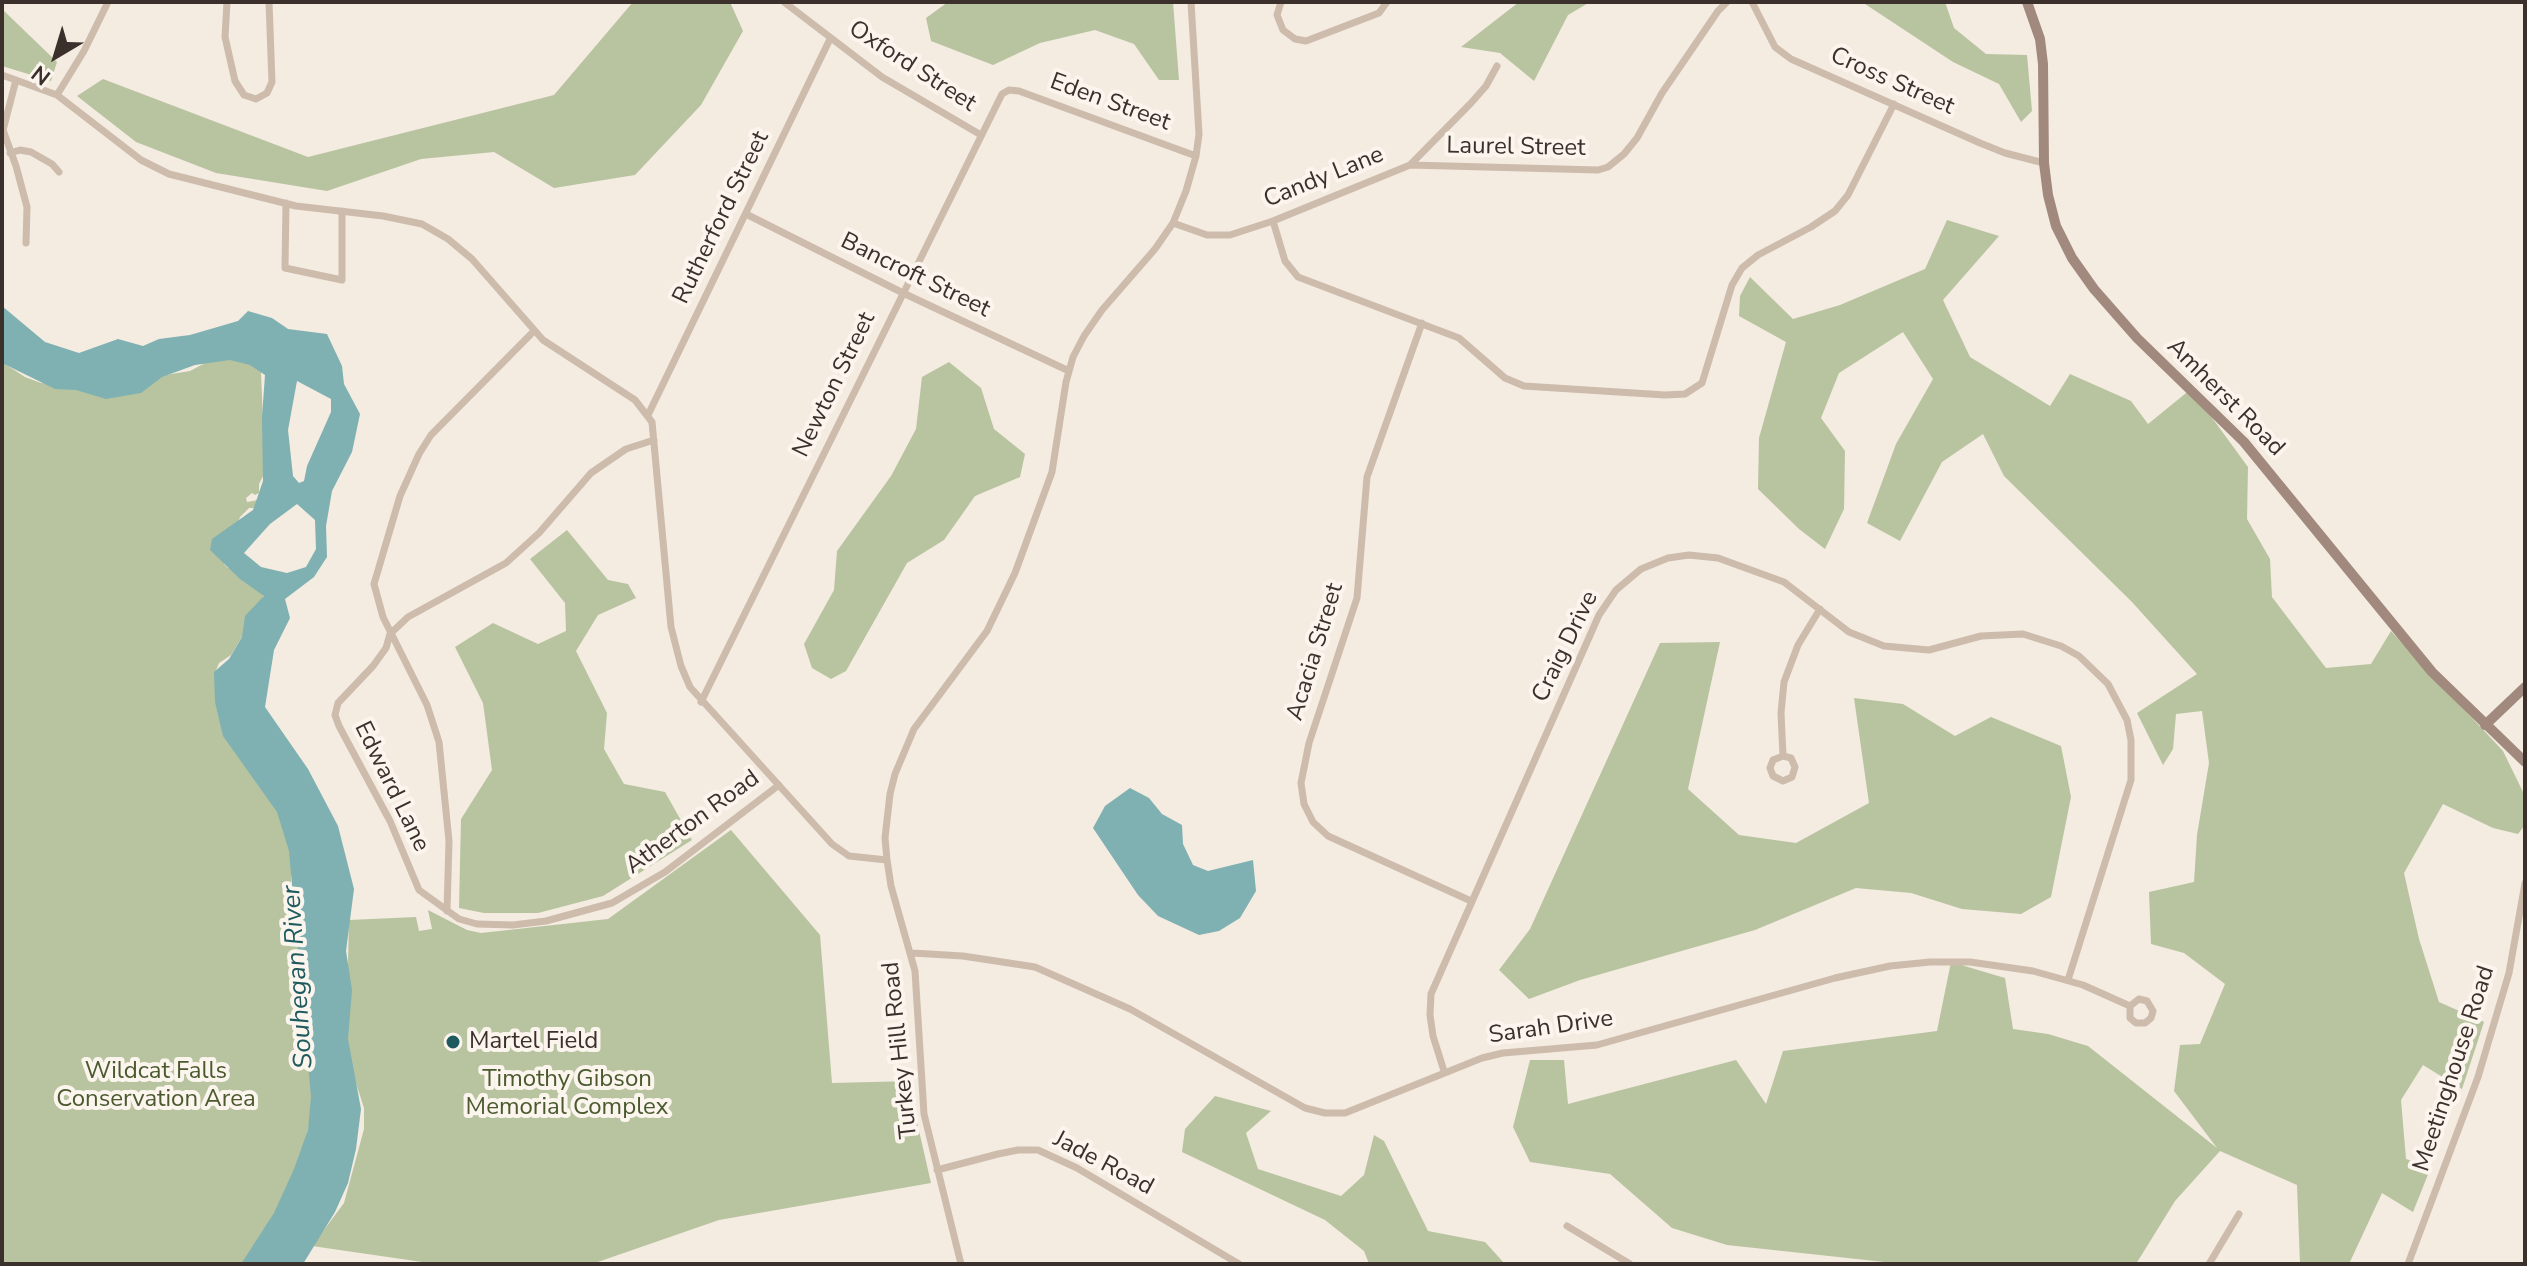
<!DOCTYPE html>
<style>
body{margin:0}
#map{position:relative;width:2527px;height:1266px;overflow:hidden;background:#f4ebe1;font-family:"Nunito Sans",sans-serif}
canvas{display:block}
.frame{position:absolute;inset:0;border:4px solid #3b302b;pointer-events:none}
.north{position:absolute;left:16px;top:16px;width:80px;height:80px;-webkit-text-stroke:6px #fbf5ee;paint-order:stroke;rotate:218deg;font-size:22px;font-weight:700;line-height:32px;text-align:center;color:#3b302b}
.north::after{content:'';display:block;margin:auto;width:28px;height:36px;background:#3b302b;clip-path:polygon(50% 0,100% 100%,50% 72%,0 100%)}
</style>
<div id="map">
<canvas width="2527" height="1266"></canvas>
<div class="frame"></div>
<div class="north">N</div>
</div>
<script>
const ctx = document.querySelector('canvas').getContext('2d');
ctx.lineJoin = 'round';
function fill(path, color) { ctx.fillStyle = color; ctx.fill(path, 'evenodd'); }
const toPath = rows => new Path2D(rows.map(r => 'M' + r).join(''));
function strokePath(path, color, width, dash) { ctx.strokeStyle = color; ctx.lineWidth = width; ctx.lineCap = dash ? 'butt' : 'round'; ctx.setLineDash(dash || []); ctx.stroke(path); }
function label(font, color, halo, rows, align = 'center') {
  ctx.font = font + ' "Nunito Sans",sans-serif'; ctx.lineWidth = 8; ctx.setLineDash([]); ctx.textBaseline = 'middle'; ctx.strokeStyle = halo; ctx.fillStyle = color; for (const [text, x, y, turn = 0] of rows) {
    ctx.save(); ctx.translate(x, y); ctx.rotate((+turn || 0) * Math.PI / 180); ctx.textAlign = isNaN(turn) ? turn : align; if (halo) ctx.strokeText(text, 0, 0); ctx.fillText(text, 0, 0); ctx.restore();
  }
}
const green = toPath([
 [633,2,730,2,743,31,701,105,635,175,554,188,494,152,421,159,327,191,216,173,136,142,77,96,103,79,308,157,554,95],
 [948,2,1173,2,1179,80,1159,80,1134,44,1095,30,1040,43,993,65,931,41,926,18],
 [1519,2,1590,2,1568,15,1534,81,1500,53,1461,47],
 [1862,2,1945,2,1954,28,1986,54,2027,55,2032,111,2021,122,1999,84,1953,62],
 [2,9,57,62,51,81,2,66],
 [1947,220,1999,236,1943,300,1970,357,2050,406,2070,374,2131,401,2148,424,2191,389,2248,467,2247,519,2270,559,2272,597,2326,668,2371,664,2391,631,2503,751,2525,796,2525,825,2518,834,2493,828,2443,804,2404,873,2419,939,2439,1002,2484,1022,2462,1089,2423,1065,2401,1100,2406,1159,2431,1167,2413,1212,2382,1193,2349,1264,2300,1264,2297,1185,2220,1151,2175,1201,2136,1264,1903,1264,1727,1245,1672,1228,1610,1174,1530,1162,1513,1127,1530,1060,1564,1060,1568,1104,1736,1060,1766,1104,1783,1051,1937,1031,1951,962,2005,978,2013,1029,2048,1034,2088,1046,2217,1148,2174,1091,2180,1045,2200,1044,2225,984,2184,953,2151,944,2149,892,2194,882,2197,835,2209,763,2202,711,2176,714,2173,749,2163,765,2137,713,2197,674,2132,602,2004,476,1983,434,1942,462,1900,541,1867,523,1896,444,1933,379,1903,332,1839,373,1821,418,1845,451,1844,509,1825,549,1799,529,1758,489,1759,438,1786,342,1739,316,1740,296,1750,277,1793,319,1840,305,1925,269],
 [232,357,254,365,261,372,265,472,259,484,259,493,255,495,252,493,246,498,247,502,258,500,255,508,249,508,240,517,224,564,228,568,233,568,241,579,253,583,264,594,263,597,265,599,231,655,219,663,215,673,275,799,291,847,291,884,301,942,303,1026,311,1083,311,1117,302,1155,274,1216,242,1264,2,1264,2,362,25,377,41,383,143,391,159,376,190,371,209,361],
 [949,362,981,388,994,429,1025,454,1020,477,975,496,944,540,907,563,846,671,831,679,812,668,804,644,834,590,837,551,891,476,916,429,922,377],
 [567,530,608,580,628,584,636,598,598,615,576,651,607,713,604,749,624,784,665,792,692,840,603,896,538,913,484,913,459,908,461,819,492,770,483,703,455,647,493,623,538,644,566,631,565,603,530,559],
 [1720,642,1688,789,1739,835,1796,843,1869,803,1854,698,1903,704,1955,736,1991,717,2061,746,2071,797,2051,897,2021,914,1962,909,1911,893,1856,888,1755,930,1580,980,1529,999,1499,970,1530,929,1660,643],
 [731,830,820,935,832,1083,912,1081,914,1109,931,1183,719,1220,592,1264,436,1264,312,1246,344,1203,364,1129,364,1108,346,1052,349,920,416,917,419,931,432,929,428,910,467,930,481,933,608,919],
 [1215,1096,1271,1111,1246,1133,1258,1169,1341,1196,1364,1175,1374,1135,1384,1141,1428,1231,1485,1242,1505,1264,1369,1264,1364,1251,1325,1220,1182,1152,1185,1129]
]);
const water = toPath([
 [2,306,45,342,79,353,118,339,143,346,159,339,190,335,238,321,248,311,272,318,288,329,327,334,342,366,344,384,360,414,352,452,332,491,326,526,327,557,314,577,285,599,290,618,274,650,265,707,308,769,338,826,354,889,346,951,352,990,348,1039,361,1109,356,1149,348,1183,335,1212,303,1264,241,1264,274,1213,294,1169,308,1130,311,1097,289,851,277,812,223,736,215,702,214,672,229,659,242,637,245,616,264,596,240,579,210,550,212,539,253,510,263,481,262,417,265,375,250,365,230,360,195,365,162,377,141,393,106,399,76,390,55,389,2,363],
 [297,381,331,399,331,412,307,466,304,481,299,483,293,476,288,430],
 [297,504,315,520,316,549,306,567,287,573,261,567,244,553,270,524],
 [1130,788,1149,798,1162,814,1182,825,1183,844,1193,865,1208,871,1253,860,1256,891,1240,918,1219,931,1199,935,1158,916,1138,895,1093,828,1105,806]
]);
const street = toPath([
 [227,2,225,37,235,81,244,95,256,99,267,93,272,82,269,2],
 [784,2,882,77,981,135],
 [1281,2,1277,15,1283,30,1295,39,1306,41,1379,13,1387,2],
 [1752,2,1775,47,1791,59,1980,143,2005,153,2044,163],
 [2,75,57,95,141,160,169,174,296,206,383,216,422,224,448,239,472,259,543,340,635,400,652,422,671,627,681,666,690,687,832,844,849,856,887,860],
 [16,80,3,130,16,166,27,207,26,243],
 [57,95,84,51,108,2],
 [10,153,20,150,31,152,52,164,59,172],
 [1410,165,1598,170,1608,167,1624,154,1637,138,1662,93,1718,11,1727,2],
 [286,203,285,268,342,280,342,211],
 [746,214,903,293,1069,371],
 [1273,221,1285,261,1298,277,1459,338,1505,378,1524,386,1665,395,1685,394,1702,383,1732,285,1742,268,1758,255,1811,227,1835,211,1848,195,1894,104],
 [1173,223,1207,235,1230,235,1273,221,1410,165,1471,103,1486,86,1497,66],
 [1422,323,1367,477,1357,598,1309,743,1301,783,1304,804,1313,822,1328,836,1471,901],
 [648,415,830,39],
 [654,440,626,449,591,473,539,533,506,563,408,617,390,634,386,648,373,666,338,703,335,715,339,726,390,821,419,890,459,919,477,924,513,925,546,921,612,903,665,872,779,785],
 [701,702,1002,94,1009,90,1019,91,1196,156],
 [1783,756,1791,758,1795,767,1792,777,1783,781,1773,776,1770,768,1773,760,1783,756,1781,713,1784,682,1798,645,1820,609],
 [447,911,449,841,439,742,427,705,383,617,374,584,400,496,419,454,431,435,533,332],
 [912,953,963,956,1035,967,1130,1009,1305,1108,1325,1113,1345,1113,1482,1058,1503,1053,1597,1045,1835,978,1890,966,1930,962,1970,962,2033,971,2083,985,2130,1006,2130,1018,2136,1023,2145,1023,2151,1018,2153,1011,2147,1001,2139,999,2130,1006],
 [1444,1071,1433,1036,1430,1015,1431,994,1599,615,1616,590,1641,569,1668,558,1689,555,1718,558,1784,582,1849,632,1884,646,1929,650,1981,636,2023,634,2061,646,2079,656,2108,684,2127,720,2131,740,2131,780,2068,980],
 [937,1170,998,1154,1018,1150,1038,1150,1077,1168,1239,1264],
 [1567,1226,1630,1264],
 [961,1264,924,1114,915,971,891,886,887,860,885,838,890,794,895,774,914,729,987,631,1015,573,1052,472,1066,382,1073,357,1084,336,1102,310,1155,249,1173,223,1186,191,1196,156,1199,134,1191,2],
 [2209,1264,2239,1214],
 [2408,1264,2478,1077,2509,973,2525,883]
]);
const secondary = toPath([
 [2027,2,2040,39,2043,64,2044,163,2048,195,2056,226,2072,258,2094,289,2137,338,2244,442,2432,672,2525,762],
 [2485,725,2525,687]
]);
const markers = [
 [453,1042,8,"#1f5a5e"]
];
const streetNames = [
 ["Oxford Street",912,67,33],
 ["Cross Street",1892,82,24],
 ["Eden Street",1110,103,20],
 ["Laurel Street",1516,148,1],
 ["Candy Lane",1324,178,-22],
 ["Rutherford Street",722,218,-64],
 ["Bancroft Street",915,276,26],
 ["Newton Street",835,385,-64],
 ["Amherst Road",2225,398,45],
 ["Craig Drive",1566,647,-64],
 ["Acacia Street",1316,652,-73],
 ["Edward Lane",391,787,64],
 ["Atherton Road",693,823,-36],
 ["Sarah Drive",1551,1028,-8],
 ["Turkey Hill Road",901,1050,-96],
 ["Meetinghouse Road",2455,1069,-72],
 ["Jade Road",1103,1164,28]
];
const poiNames = [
 ["Martel Field",469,1042]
];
const parkNames = [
 ["Wildcat Falls",156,1072],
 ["Conservation Area",156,1100],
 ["Timothy Gibson",567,1080],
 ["Memorial Complex",567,1108]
];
const waterNames = [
 ["Souhegan River",299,977,-94]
];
fill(green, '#b8c4a0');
fill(water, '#7fb0b2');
strokePath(street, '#cdbbac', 7);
strokePath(secondary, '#a18a7d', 10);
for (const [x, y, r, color] of markers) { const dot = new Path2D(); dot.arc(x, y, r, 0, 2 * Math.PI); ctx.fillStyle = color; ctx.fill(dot); strokePath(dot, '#fbf5ee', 3); }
label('24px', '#3b302b', '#fbf5ee', streetNames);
label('24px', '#3b302b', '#fbf5ee', poiNames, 'left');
label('24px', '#4a5a2e', '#fbf5ee', parkNames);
label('italic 26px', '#1f5a5e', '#fbf5ee', waterNames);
</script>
